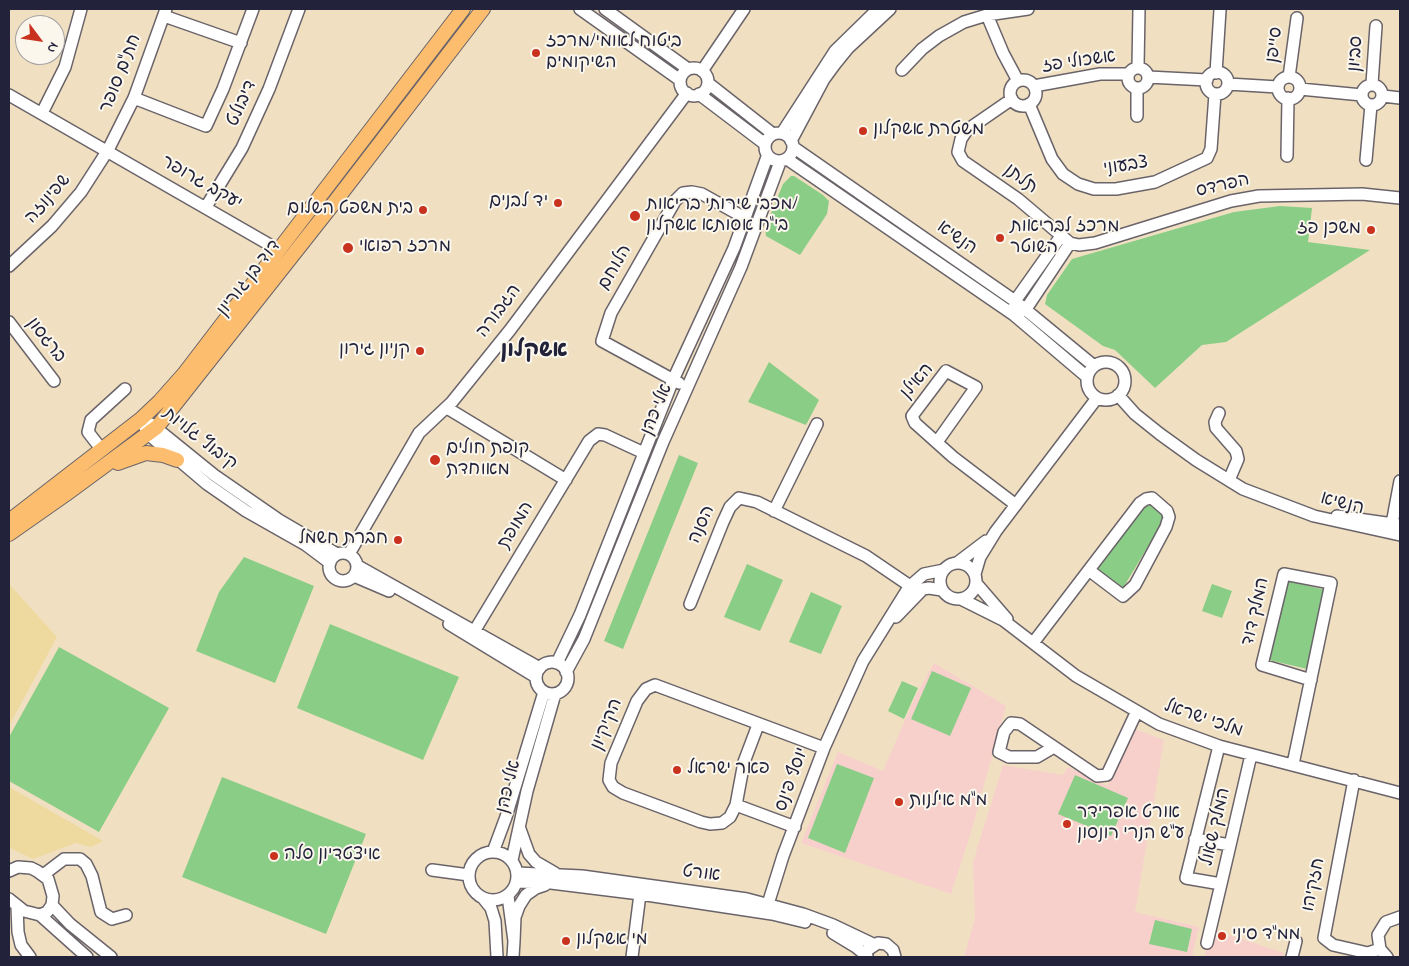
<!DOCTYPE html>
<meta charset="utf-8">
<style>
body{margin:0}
#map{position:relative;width:1409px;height:966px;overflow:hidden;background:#f0e0c1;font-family:"Indie Flower",sans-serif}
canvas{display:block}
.frame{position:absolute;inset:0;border:10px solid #22223b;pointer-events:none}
.north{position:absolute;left:15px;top:15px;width:50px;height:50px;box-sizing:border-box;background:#fbf7ec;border:1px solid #a4a2a5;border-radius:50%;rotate:121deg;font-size:14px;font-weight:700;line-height:20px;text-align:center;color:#22223b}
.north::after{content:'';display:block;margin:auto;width:18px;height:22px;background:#c8321e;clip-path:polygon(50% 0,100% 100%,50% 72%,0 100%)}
</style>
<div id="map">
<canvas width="1409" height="966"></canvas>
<div class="frame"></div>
<div class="north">N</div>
</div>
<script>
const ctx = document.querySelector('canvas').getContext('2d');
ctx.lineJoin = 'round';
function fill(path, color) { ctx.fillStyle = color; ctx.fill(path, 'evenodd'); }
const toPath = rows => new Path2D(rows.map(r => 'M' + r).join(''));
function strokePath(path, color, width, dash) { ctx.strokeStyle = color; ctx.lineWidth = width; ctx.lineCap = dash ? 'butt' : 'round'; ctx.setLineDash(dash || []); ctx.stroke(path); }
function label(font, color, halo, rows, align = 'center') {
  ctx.font = font + ' "Indie Flower","Playpen Sans Hebrew",sans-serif'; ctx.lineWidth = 4; ctx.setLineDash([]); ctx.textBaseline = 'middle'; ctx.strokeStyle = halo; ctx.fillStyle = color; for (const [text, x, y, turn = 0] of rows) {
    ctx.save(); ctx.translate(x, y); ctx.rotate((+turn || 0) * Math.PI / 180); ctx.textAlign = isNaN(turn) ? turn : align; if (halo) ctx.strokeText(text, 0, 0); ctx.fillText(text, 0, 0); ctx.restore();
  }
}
const built = toPath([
 [934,663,1006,706,971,832,951,894,801,843,838,752,883,771,915,697],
 [1135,729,1164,740,1135,912,1199,927,1192,957,964,957,975,918,973,862,1003,765,1063,775,1068,767,1107,786],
 [1212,929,1284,953,1283,957,1204,957]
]);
const green = toPath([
 [791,176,794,176,823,195,829,201,827,214,800,255,766,236,765,228,783,184],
 [1280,206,1312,208,1308,242,1370,250,1226,342,1202,345,1155,388,1115,350,1103,346,1045,304,1047,295,1072,259,1234,212],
 [769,362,819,400,806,425,748,402],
 [679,455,698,463,623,649,604,641],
 [1155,505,1160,509,1163,516,1161,525,1123,588,1098,569,1144,506],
 [244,557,314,586,275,683,196,651,219,592],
 [747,564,783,580,760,631,724,617],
 [1288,581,1326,590,1307,669,1269,660],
 [1212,584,1232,591,1222,618,1202,611],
 [811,592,842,606,821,654,789,642],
 [330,624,459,677,423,760,297,708],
 [59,647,169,708,99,832,9,781,9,737],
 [932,671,971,688,950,736,911,719],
 [902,681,918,688,904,719,888,711],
 [837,764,874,778,845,853,808,838],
 [1075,775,1128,798,1111,836,1058,814],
 [222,777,366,834,326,934,182,877],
 [1155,920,1192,929,1187,952,1149,944]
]);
const sand = toPath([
 [9,584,57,637,9,726],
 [9,787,103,841,91,847,76,843,33,859,12,849,9,846]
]);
const minor = toPath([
 [580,9,680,80],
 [605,9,688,69],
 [987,15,1003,53,1018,81],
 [164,16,241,43],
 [1138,67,1139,9],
 '1128 78a10 10 0 1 1 20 0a10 10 0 1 1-20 0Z',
 '680 82a14 14 0 1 1 28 0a14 14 0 1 1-28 0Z',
 [902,70,922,49,939,36,964,22,987,15,1028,9],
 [702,71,744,9],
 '1206 83a11 11 0 1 1 22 0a11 11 0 1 1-22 0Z',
 [1216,73,1220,10],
 [1148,77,1207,80],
 [1289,77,1297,18],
 '1278 88a11 11 0 1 1 22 0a11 11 0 1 1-22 0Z',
 '1010 93a13 13 0 1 1 26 0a13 13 0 1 1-26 0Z',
 [708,83,773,134],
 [1228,84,1278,87],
 [1372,84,1376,26],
 '1362 95a10 10 0 1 1 20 0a10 10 0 1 1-20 0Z',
 [1034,86,1100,74,1128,74],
 [1300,89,1362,95],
 [699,94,765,144],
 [9,95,277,249],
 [1383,96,1400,98],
 [134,98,206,126,223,89,253,9],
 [1012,99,967,130,961,139,958,152,963,161,1018,199,1070,243,1079,245,1095,243,1231,201,1259,196,1362,194,1400,198],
 [1029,104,1052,159,1063,174,1078,184,1094,189,1116,189,1155,182,1207,158,1211,149,1215,94],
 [42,113,65,67,81,9],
 [1137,116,1137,88],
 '765 147a14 14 0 1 1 28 0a14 14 0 1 1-28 0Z',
 [782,133,835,51,878,9],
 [791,141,824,79,835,64,848,48,890,9],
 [793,147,1015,301,1094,366],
 [1287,156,1288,98],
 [787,159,1014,315,1087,377],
 [1366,160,1371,105],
 [206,207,242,148,269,89,299,9],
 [1061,236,1015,301,1014,315,1026,309,1070,243],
 [9,266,52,226,81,192,108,150,134,98,166,9],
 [9,322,54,381],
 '1087 381a19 19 0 1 1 38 0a19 19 0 1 1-38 0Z',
 [679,383,602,341,611,313,675,201,683,193,692,192,702,194,745,218],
 [1118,395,1135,414,1160,434,1196,460,1243,489,1314,516,1400,535],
 [447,408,566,480],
 [1219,413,1215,422,1216,428,1236,451,1238,459,1229,480],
 [141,419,148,434,207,484,246,511,306,545,330,563],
 [151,424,214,475,279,520,337,554],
 [937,442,976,387,946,371,912,416,915,423,953,457,1016,505],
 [102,450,88,432,91,420,125,389],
 [774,511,817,424],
 [1337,516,1400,525],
 [1391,529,1400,481],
 '329 567a14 14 0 1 1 28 0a14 14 0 1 1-28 0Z',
 [349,554,419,433,452,402,510,330,687,93],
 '940 581a18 18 0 1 1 36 0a18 18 0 1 1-36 0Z',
 [957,563,986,541],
 [358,566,540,668],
 [975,574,980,557,996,531,1097,398],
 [354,576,389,591],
 [976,583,1007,619],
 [961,599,1003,620,1076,676,1159,724,1219,746,1400,793],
 [690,604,723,522,730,507,739,498,757,502,866,556,919,592],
 [896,617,923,589,929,588,942,590],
 [449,624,536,677],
 [475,630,589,441,598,434,605,435,644,453],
 [1033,643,1140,503,1146,499,1152,498,1167,511,1169,517,1166,527,1135,585,1123,596,1090,571],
 '536 678a16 16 0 1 1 32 0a16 16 0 1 1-32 0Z',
 [557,663,580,615,673,380,734,248,767,157],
 [566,672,584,639,663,442,741,267,780,162],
 [758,725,744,762,736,805,730,817,722,823,710,824,701,822,623,793,613,787,609,780,611,763,637,701,646,689,655,685,824,748],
 [1219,746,1186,878,1221,884,1251,755],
 [1054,747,1037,757,1009,757,999,752,1004,732,1011,723,1020,724,1097,776,1107,775,1136,713],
 [1293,764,1331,583,1284,574,1262,665,1311,680],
 [1354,780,1324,938,1333,945,1368,953,1380,949],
 [736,805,795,827],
 [520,829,529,854,536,862,555,873],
 [1195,839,1230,845],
 [493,852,506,817,544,692],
 '469 876a24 24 0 1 1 48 0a24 24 0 1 1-48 0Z',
 [512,860,527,791,555,694],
 [432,870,469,875],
 [9,871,18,867,31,868,37,871,48,879,53,896,52,905,47,912,40,915,24,911,9,899],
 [517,873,582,876,747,899,803,914,833,925,873,944],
 [43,875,64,859,80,859,86,864,92,876,101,912,112,919,126,915],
 [516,882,551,883,640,894,772,914,805,922],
 [508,896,514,941,513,957],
 [483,898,491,908,495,921,497,957],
 [52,905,70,924,111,957],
 [17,907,18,932,21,945,30,957],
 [772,914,768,904,783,856,824,748,863,661,909,587,924,574,944,570],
 [40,915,87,957],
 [833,933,856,947,867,956],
 [514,941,515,917,519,906,526,895,536,888,545,885],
 [1207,943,1221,884],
 [869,949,878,943,886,944,893,950,895,957],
 [632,957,640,894],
 [1292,957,1296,941],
 [1387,957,1380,949,1378,935,1386,922,1400,917]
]);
const major = toPath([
 [118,463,146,453,163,455,177,460],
 [9,521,141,419,160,401,184,374,463,9],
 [9,534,66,494,157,427,337,199,483,9]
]);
const markers = [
 [536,53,5,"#c8321e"],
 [863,131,5,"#c8321e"],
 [558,203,5,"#c8321e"],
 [423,210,5,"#c8321e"],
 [635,216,6,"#c8321e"],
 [1371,230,5,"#c8321e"],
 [1000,238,5,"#c8321e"],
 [348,248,6,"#c8321e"],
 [420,351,5,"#c8321e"],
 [435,460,6,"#c8321e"],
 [398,540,5,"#c8321e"],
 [677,770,5,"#c8321e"],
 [899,802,5,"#c8321e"],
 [1067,824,5,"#c8321e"],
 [274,856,5,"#c8321e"],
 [1222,936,5,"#c8321e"],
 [566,941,5,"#c8321e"]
];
const poiNames = [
 ["ביטוח לאומי/מרכז",546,43],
 ["השיקומים",546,64],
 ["משטרת אשקלון",873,131],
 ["יד לבנים",548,203,"right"],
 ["מכבי שירותי בריאות/",646,206],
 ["בי\"ח אסותא אשקלון",646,227],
 ["בית משפט השלום",413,210,"right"],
 ["מרכז לבריאות",1010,228],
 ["השוטר",1010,249],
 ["משכן פז",1361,230,"right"],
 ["מרכז רפואי",359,248],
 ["קניון גירון",410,351,"right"],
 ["קופת חולים",446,450],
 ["מאוחדת",446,471],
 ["חברת חשמל",388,540,"right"],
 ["פאר ישראל",687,770],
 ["מ\"מ אילנות",909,802],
 ["אורט אפרידר",1077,814],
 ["ע\"ש הנרי רונסון",1077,835],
 ["איצטדיון סלה",284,856],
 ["ממ\"ד סיני",1232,936],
 ["מי אשקלון",576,941]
];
const streetNames = [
 ["סייפן",1276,45,-83],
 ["סביון",1357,54,-86],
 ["אשכולי פז",1079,63,-8],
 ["חת\"ם סופר",122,74,-68],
 ["דיבולט",243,104,-66],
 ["צבעוני",1126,167,-9],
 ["תלתן",1020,180,37],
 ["יעקב גרופר",201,184,30],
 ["הפרדס",1223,187,-13],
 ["שפינוזה",49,200,-49],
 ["הנשיא",956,239,35],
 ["הלוחם",616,268,-60],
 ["דוד בן גוריון",250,279,-52],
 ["הגבורה",500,312,-53],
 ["ברגסון",45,341,52],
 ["האילן",918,382,-49],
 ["אלי כהן",658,410,-67],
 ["קיבוץ גלויות",199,440,38],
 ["הנשיא",1342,505,14],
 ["הסנה",703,525,-66],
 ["המופת",517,526,-59],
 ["המלך דוד",1257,612,-77],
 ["מלכי ישראל",1203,720,19],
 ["הקיקיון",608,725,-67],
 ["יוסף פינס",793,780,-70],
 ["אלי כהן",510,787,-76],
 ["המלך שאול",1217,827,-77],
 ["אורט",701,875,7],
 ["חזקיהו",1315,885,-78]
];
const districtNames = [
 ["אשקלון",534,352]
];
fill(built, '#f7d0cc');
fill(green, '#8acd86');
fill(sand, '#eeda9e');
strokePath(minor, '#6a646a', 14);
strokePath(major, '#6a646a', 16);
strokePath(minor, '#fff', 11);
strokePath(major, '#fcbd6f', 14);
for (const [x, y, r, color] of markers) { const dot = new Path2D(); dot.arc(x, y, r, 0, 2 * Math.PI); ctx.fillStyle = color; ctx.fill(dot); strokePath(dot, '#fbf7ec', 2); }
label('18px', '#22223b', '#fbf7ec', poiNames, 'left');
label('18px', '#22223b', '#fbf7ec', streetNames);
label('bold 22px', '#22223b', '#fbf7ec', districtNames);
</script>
